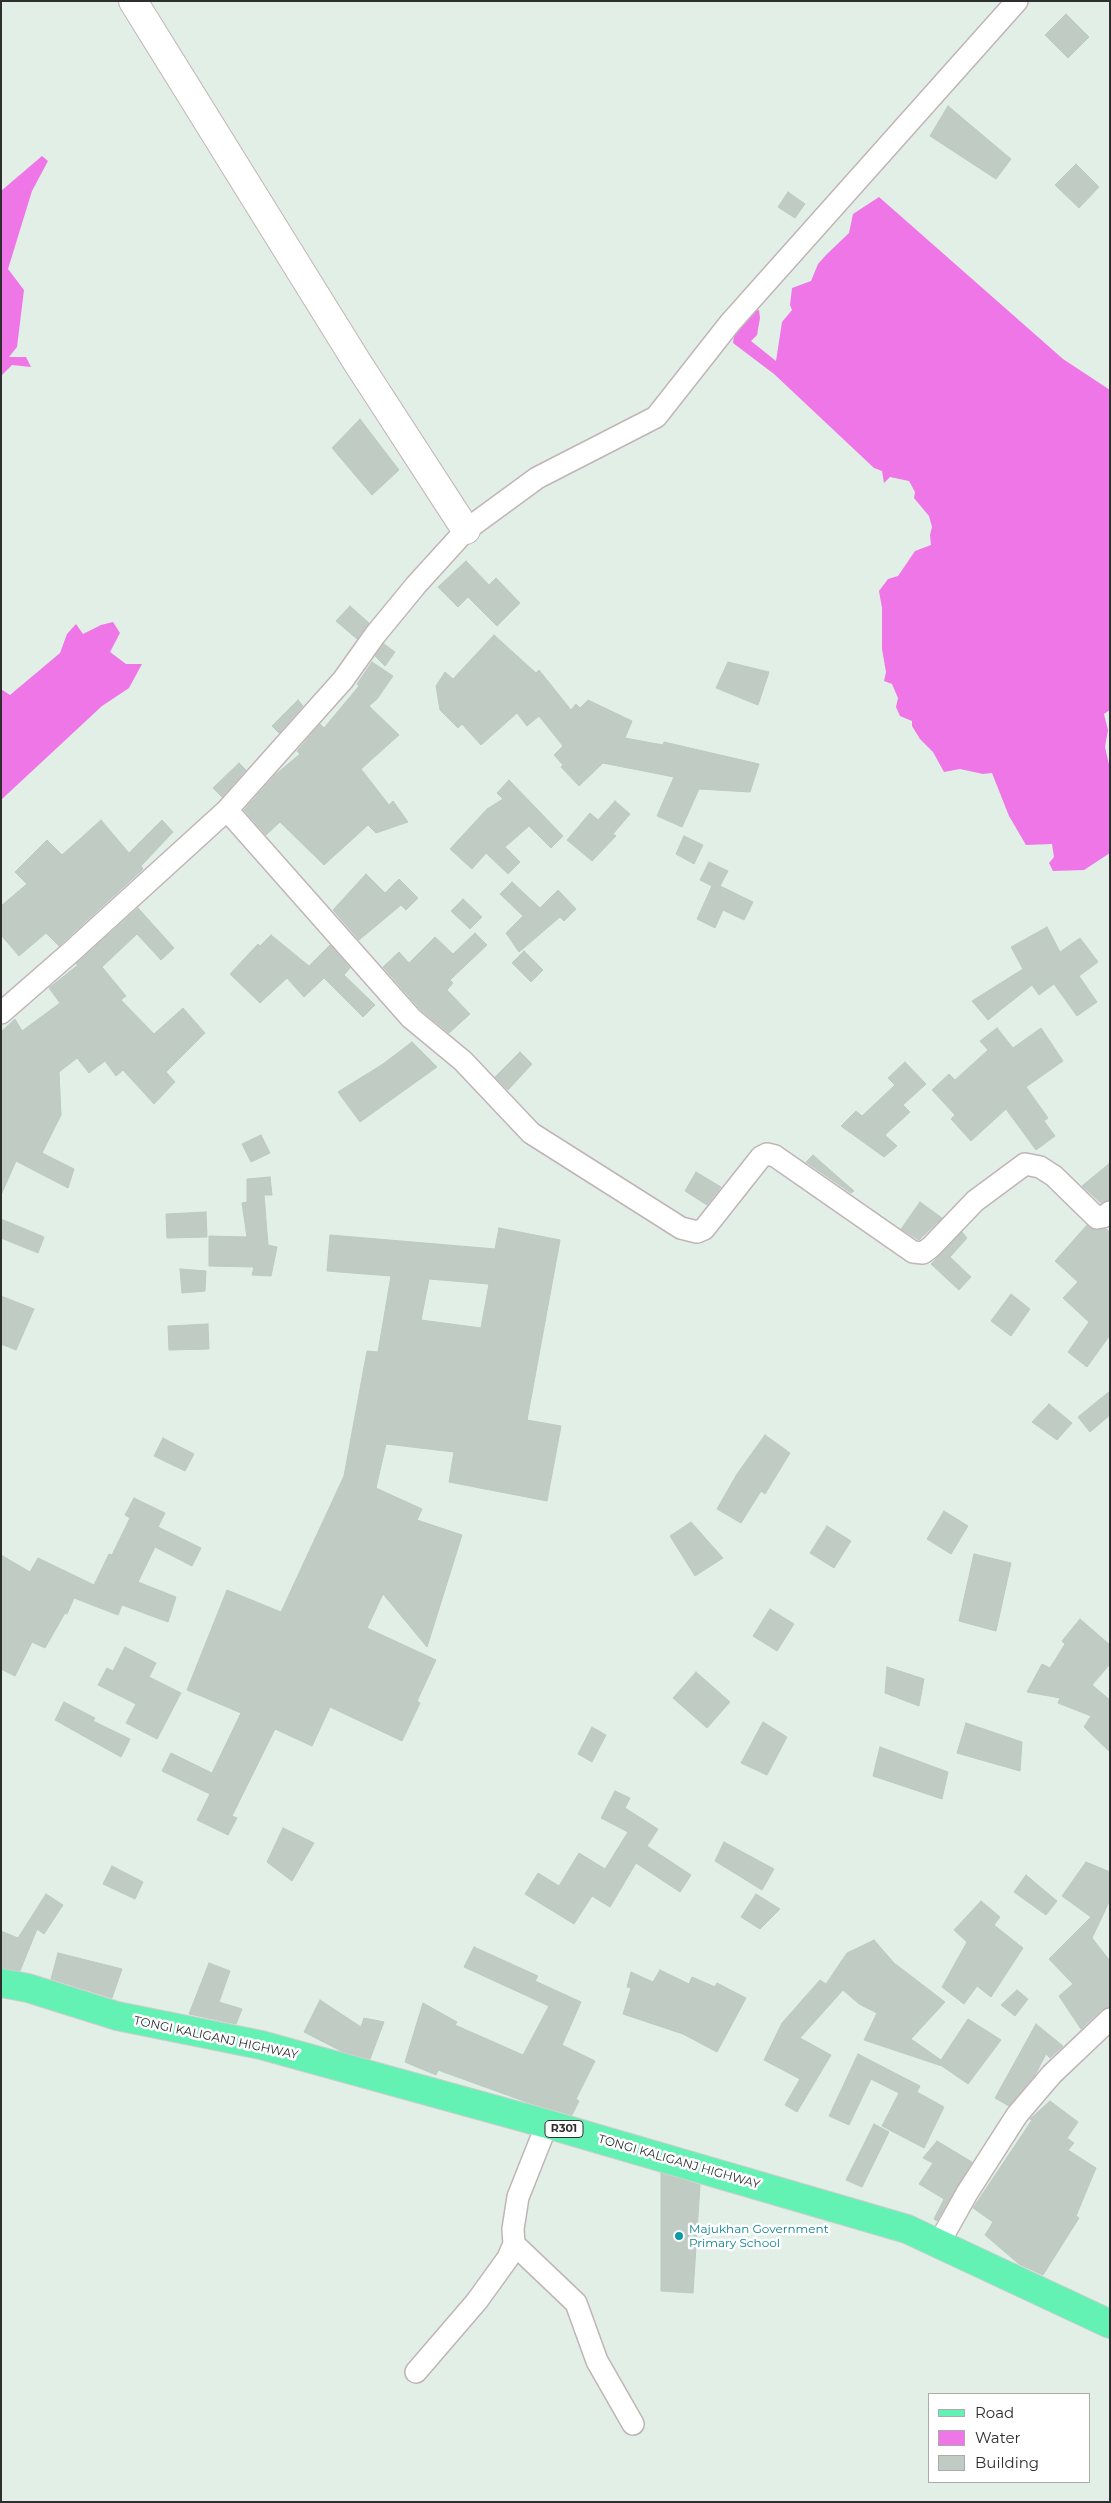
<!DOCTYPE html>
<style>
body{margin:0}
#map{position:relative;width:1111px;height:2503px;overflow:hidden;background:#e1efe6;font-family:Montserrat,sans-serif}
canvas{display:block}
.frame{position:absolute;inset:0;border:2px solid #2e2e2e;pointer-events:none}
.legend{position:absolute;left:928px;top:2393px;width:162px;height:90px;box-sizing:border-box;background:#fff;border:1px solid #ababab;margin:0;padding:6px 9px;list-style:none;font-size:15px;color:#2e2e2e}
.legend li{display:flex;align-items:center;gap:10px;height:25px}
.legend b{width:25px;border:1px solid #ababab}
</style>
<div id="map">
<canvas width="1111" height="2503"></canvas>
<div class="frame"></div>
<ul class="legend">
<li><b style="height:6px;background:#64f1b4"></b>Road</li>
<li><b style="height:14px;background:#ef76e7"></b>Water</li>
<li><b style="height:14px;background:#c0cbc3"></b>Building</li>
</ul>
</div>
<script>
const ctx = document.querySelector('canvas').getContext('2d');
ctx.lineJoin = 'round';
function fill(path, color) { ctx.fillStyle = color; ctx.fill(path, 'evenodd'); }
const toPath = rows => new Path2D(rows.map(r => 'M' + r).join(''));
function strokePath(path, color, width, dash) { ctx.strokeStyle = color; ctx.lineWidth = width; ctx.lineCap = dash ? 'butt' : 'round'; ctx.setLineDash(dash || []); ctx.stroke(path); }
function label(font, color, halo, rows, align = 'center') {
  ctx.font = font + ' Montserrat,sans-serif'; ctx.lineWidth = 5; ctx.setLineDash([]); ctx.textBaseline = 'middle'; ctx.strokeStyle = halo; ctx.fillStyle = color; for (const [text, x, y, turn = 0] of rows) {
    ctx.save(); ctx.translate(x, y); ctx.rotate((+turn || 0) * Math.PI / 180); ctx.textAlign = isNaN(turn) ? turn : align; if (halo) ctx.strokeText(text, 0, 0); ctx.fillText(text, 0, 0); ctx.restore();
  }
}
const water = toPath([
 [42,156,48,161,32,191,8,269,24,290,17,347,9,357,26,357,31,367,12,365,1,376,1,191],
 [879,197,1063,359,1110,390,1110,710,1104,714,1108,730,1105,747,1110,769,1110,853,1084,870,1053,871,1049,863,1054,857,1052,844,1026,845,1009,816,992,773,983,774,960,769,944,772,933,752,920,739,912,726,912,721,900,716,896,707,898,698,892,684,884,681,886,672,882,649,882,608,879,591,888,579,898,576,915,551,931,545,930,535,932,527,929,516,914,498,915,492,909,481,890,477,884,483,882,471,874,468,774,374,733,343,734,336,753,311,759,310,760,318,757,335,751,341,776,361,782,322,792,310,790,305,792,288,811,281,818,264,826,255,849,233,853,214],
 [113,622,120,633,110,652,126,664,142,664,129,688,102,706,1,800,1,689,10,695,60,653,67,634,76,624,83,634,101,625]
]);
const building = toPath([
 [1066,14,1089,37,1068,58,1045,35,1066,14],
 [948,106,1011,159,996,179,930,136,948,106],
 [1076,164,1099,187,1079,208,1055,185,1076,164],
 [788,192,805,204,795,218,778,207,788,192],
 [360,419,399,470,372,495,332,448,360,419],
 [466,561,489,585,496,578,520,603,497,626,468,597,458,607,438,587,466,561],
 [350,606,369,623,357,639,336,621,350,606],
 [494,635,536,673,539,670,571,710,576,704,580,708,588,700,632,721,625,738,663,745,664,742,759,764,750,792,699,789,682,827,657,816,674,777,603,763,579,786,561,767,563,765,554,755,563,746,539,716,527,726,517,713,481,745,462,724,458,728,440,710,436,686,445,672,453,679,494,635],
 [384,644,395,652,385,666,375,656,384,644],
 [372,662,393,676,377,699,369,706,399,735,361,769,389,805,393,801,408,822,376,833,368,825,324,865,280,822,266,835,244,810,275,775,300,754,297,751,320,724,324,728,359,686,357,684,372,662],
 [728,662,769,672,758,705,716,688,728,662],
 [298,700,303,706,279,733,272,726,298,700],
 [239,763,246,770,222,797,213,788,239,763],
 [509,780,563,836,551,848,529,826,505,847,520,862,508,874,486,853,472,869,450,849,487,809,503,799,497,793,509,780],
 [615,801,630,814,613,834,616,836,592,861,567,840,590,813,598,820,615,801],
 [101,820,129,853,162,820,173,832,141,866,143,869,59,946,46,933,19,956,1,935,1,906,27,884,15,872,47,840,62,855,101,820],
 [684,836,703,845,694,864,676,854,684,836],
 [709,862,728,871,720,886,753,902,744,920,723,910,715,928,697,919,712,886,700,880,709,862],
 [366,874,385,893,399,879,418,898,406,910,401,905,359,940,333,910,366,874],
 [512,882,540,908,558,890,576,909,564,921,560,917,519,952,506,933,523,916,500,894,512,882],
 [463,899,482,917,470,929,451,911,463,899],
 [138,908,174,948,161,960,137,934,102,967,126,996,121,1000,154,1034,183,1008,205,1033,166,1072,175,1082,154,1104,123,1070,116,1076,105,1061,89,1073,77,1058,59,1072,61,1115,42,1153,74,1169,68,1188,16,1161,1,1195,1,1032,15,1019,22,1031,60,1003,49,988,78,965,76,964,138,908],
 [1047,927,1060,952,1080,938,1098,962,1079,976,1097,1002,1077,1016,1054,984,1039,995,1032,985,988,1020,972,1001,1023,969,1011,947,1047,927],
 [475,933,487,945,450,980,453,983,447,990,470,1014,449,1033,420,1009,383,967,399,952,409,963,435,937,453,954,475,933],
 [271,935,309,966,330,945,350,968,344,975,375,1005,363,1017,324,978,304,997,287,978,260,1003,230,974,258,944,260,946,271,935],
 [524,951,543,970,531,982,512,963,524,951],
 [997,1028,1013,1048,1041,1028,1063,1061,1026,1087,1048,1118,1044,1121,1055,1136,1036,1150,1006,1109,971,1141,951,1119,955,1115,932,1090,949,1074,955,1080,988,1050,980,1041,997,1028],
 [412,1042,437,1067,360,1122,338,1092,383,1064,412,1042],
 [520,1052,532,1064,508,1090,495,1077,520,1052],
 [905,1062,926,1084,903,1105,910,1112,885,1135,897,1146,884,1157,841,1126,856,1111,862,1116,895,1085,888,1078,905,1062],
 [261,1135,270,1153,251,1162,242,1144,261,1135],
 [813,1155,854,1191,851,1193,806,1162,813,1155],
 [1110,1163,1110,1200,1101,1203,1082,1186,1110,1163],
 [696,1172,721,1187,707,1205,685,1191,696,1172],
 [270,1177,272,1195,264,1195,268,1245,277,1247,271,1276,252,1275,254,1267,209,1266,209,1236,247,1237,242,1203,247,1202,247,1179,270,1177],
 [920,1202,942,1218,919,1240,901,1229,920,1202],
 [206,1212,207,1237,167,1238,166,1214,206,1212],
 [1,1219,44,1237,38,1253,1,1238,1,1219],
 [1087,1225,1094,1230,1106,1229,1110,1232,1110,1335,1087,1367,1068,1352,1089,1322,1063,1298,1078,1282,1055,1261,1087,1225],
 [499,1228,560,1240,527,1420,561,1426,547,1501,449,1482,454,1452,386,1444,376,1488,422,1509,417,1520,462,1535,427,1647,383,1594,367,1628,436,1660,417,1701,420,1703,402,1741,330,1707,312,1746,275,1729,232,1816,237,1818,228,1835,197,1820,210,1794,162,1771,171,1753,212,1773,241,1713,187,1690,227,1590,281,1612,344,1476,367,1351,378,1352,391,1276,327,1271,330,1235,495,1249,499,1228],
 [429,1279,489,1284,481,1328,421,1320,429,1279],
 [962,1232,967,1238,950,1257,971,1277,959,1290,931,1264,962,1232],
 [180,1269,206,1271,205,1291,182,1293,180,1269],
 [1011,1294,1030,1309,1011,1336,991,1321,1011,1294],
 [1,1296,34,1309,16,1350,1,1344,1,1296],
 [208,1324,209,1349,169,1350,168,1326,208,1324],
 [1110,1391,1110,1415,1090,1432,1078,1417,1110,1391],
 [1049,1404,1072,1423,1057,1440,1032,1422,1049,1404],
 [765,1435,790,1453,765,1494,761,1491,741,1523,717,1509,737,1474,765,1435],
 [163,1438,194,1454,185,1471,154,1456,163,1438],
 [134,1498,165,1513,158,1527,201,1548,192,1566,155,1547,138,1582,176,1597,168,1622,122,1605,118,1615,74,1598,67,1614,65,1613,45,1648,32,1642,15,1676,1,1669,1,1555,30,1572,38,1558,94,1585,109,1554,112,1555,130,1518,125,1515,134,1498],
 [944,1511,968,1526,951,1554,927,1539,944,1511],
 [691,1522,723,1558,695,1576,670,1536,691,1522],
 [827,1526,851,1541,834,1568,810,1553,827,1526],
 [974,1554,1011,1563,996,1631,959,1621,974,1554],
 [770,1609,794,1624,777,1651,753,1636,770,1609],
 [1080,1619,1110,1645,1110,1664,1092,1685,1110,1700,1110,1752,1084,1727,1091,1716,1058,1703,1060,1698,1027,1692,1042,1664,1050,1668,1065,1644,1062,1641,1080,1619],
 [125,1647,156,1663,149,1677,181,1693,157,1739,126,1723,136,1704,98,1685,107,1668,113,1671,125,1647],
 [887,1667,924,1679,919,1706,885,1693,887,1667],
 [696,1672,730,1702,707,1728,673,1698,696,1672],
 [64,1702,95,1718,93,1721,130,1739,121,1757,55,1720,64,1702],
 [763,1722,787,1737,767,1775,741,1763,763,1722],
 [966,1723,1022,1742,1020,1771,957,1753,966,1723],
 [592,1727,606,1735,592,1762,578,1754,592,1727],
 [880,1747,948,1772,942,1799,873,1776,880,1747],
 [615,1791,630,1798,625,1808,658,1829,647,1846,691,1875,680,1892,636,1863,610,1907,592,1896,574,1924,525,1894,538,1873,559,1886,579,1853,605,1869,628,1832,601,1818,615,1791],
 [283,1828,314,1843,292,1881,267,1862,283,1828],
 [724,1842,774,1869,762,1890,715,1861,724,1842],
 [1086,1862,1110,1872,1110,1900,1092,1938,1110,1961,1110,2007,1101,2010,1081,2029,1059,1996,1073,1984,1049,1959,1091,1917,1062,1896,1086,1862],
 [112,1866,143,1882,135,1899,103,1884,112,1866],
 [1026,1875,1057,1901,1046,1915,1014,1892,1026,1875],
 [46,1894,63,1905,44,1934,37,1929,20,1971,1,1968,1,1931,18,1938,46,1894],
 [756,1894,780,1909,760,1929,741,1917,756,1894],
 [981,1901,1000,1917,994,1925,1023,1948,991,1997,977,1986,964,2004,942,1987,967,1942,954,1930,981,1901],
 [874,1940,894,1963,945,2002,911,2039,941,2060,968,2019,1001,2040,968,2084,942,2066,864,2040,877,2013,859,2004,843,1990,800,2038,831,2055,797,2112,785,2105,800,2079,764,2060,782,2023,820,1980,826,1984,847,1953,874,1940],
 [474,1947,538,1976,535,1981,581,2002,562,2045,595,2061,576,2099,579,2101,572,2115,529,2103,438,2070,436,2075,405,2062,423,2003,457,2022,455,2025,523,2055,549,2006,464,1967,474,1947],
 [58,1953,122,1969,112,1998,51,1979,58,1953],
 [209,1963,230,1971,219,2002,242,2009,236,2024,189,2014,209,1963],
 [660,1970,689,1984,692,1977,715,1987,717,1983,746,1998,717,2052,683,2034,623,2014,631,1988,627,1987,631,1972,653,1982,660,1970],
 [1017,1990,1028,1999,1015,2016,1001,2005,1017,1990],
 [320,2000,361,2027,364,2018,384,2022,370,2059,343,2052,304,2032,320,2000],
 [1036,2024,1063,2046,1050,2058,1046,2054,1035,2075,1009,2106,995,2098,1036,2024],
 [858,2054,920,2086,917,2092,944,2107,924,2148,882,2126,899,2093,871,2079,849,2125,829,2116,858,2054],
 [1050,2101,1078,2122,1067,2138,1074,2143,1068,2150,1096,2168,1076,2216,1079,2218,1043,2275,1019,2264,985,2235,993,2222,973,2208,1032,2120,1030,2119,1050,2101],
 [874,2124,889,2132,862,2187,846,2180,874,2124],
 [937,2141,972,2162,937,2221,934,2219,944,2199,919,2184,933,2163,923,2158,937,2141],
 [661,2173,700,2185,693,2293,661,2291,661,2173]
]);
const minor = toPath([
 [227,810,411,1018,463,1061,531,1133,681,1228,697,1232,704,1229,761,1157,767,1154,775,1156,913,1252,923,1253,931,1247,975,1201,1025,1164,1040,1167,1054,1176,1097,1218,1103,1217,1110,1212],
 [1,1013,71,952,227,810,343,680,375,635,416,585,466,530,537,478,656,417,730,323,1017,1],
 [939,2243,967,2193,1017,2115,1052,2074,1110,2019],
 [514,2244,576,2303,597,2361,633,2424],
 [416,2372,477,2301,508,2258,514,2244,513,2229,518,2197,547,2124]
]);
const tertiary = toPath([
 [133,1,357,362,466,530]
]);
const primary = toPath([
 [1,1983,28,1988,117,2016,261,2045,547,2124,907,2229,1110,2324]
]);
const markers = [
 [679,2236,5,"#0f9aa8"]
];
const shields = [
 [564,2129,38]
];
const shieldNames = [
 ["R301",564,2129]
];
const streetNames = [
 ["TONGI KALIGANJ HIGHWAY",216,2038,12],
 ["TONGI KALIGANJ HIGHWAY",679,2162,16]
];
const cultureNames = [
 ["Majukhan Government",689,2229],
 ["Primary School",689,2243]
];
fill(water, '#ef76e7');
fill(building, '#c0cbc3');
strokePath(building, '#bacbc1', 1);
strokePath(minor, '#c1b4b9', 24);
strokePath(tertiary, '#c1b4b9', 30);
strokePath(primary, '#cdcdcd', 30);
strokePath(minor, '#fff', 21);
strokePath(tertiary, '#fff', 28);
strokePath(primary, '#64f1b4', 28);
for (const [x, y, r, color] of markers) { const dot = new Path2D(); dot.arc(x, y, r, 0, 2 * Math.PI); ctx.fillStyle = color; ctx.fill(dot); strokePath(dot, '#fff', 2); }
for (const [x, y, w] of shields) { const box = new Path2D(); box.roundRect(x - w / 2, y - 8.5, w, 17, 4); ctx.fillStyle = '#fff'; ctx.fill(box); strokePath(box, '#2e2e2e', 1); }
label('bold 11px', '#2e2e2e', null, shieldNames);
label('12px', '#2e2e2e', '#fff', streetNames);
label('12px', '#0d838f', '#fff', cultureNames, 'left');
</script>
